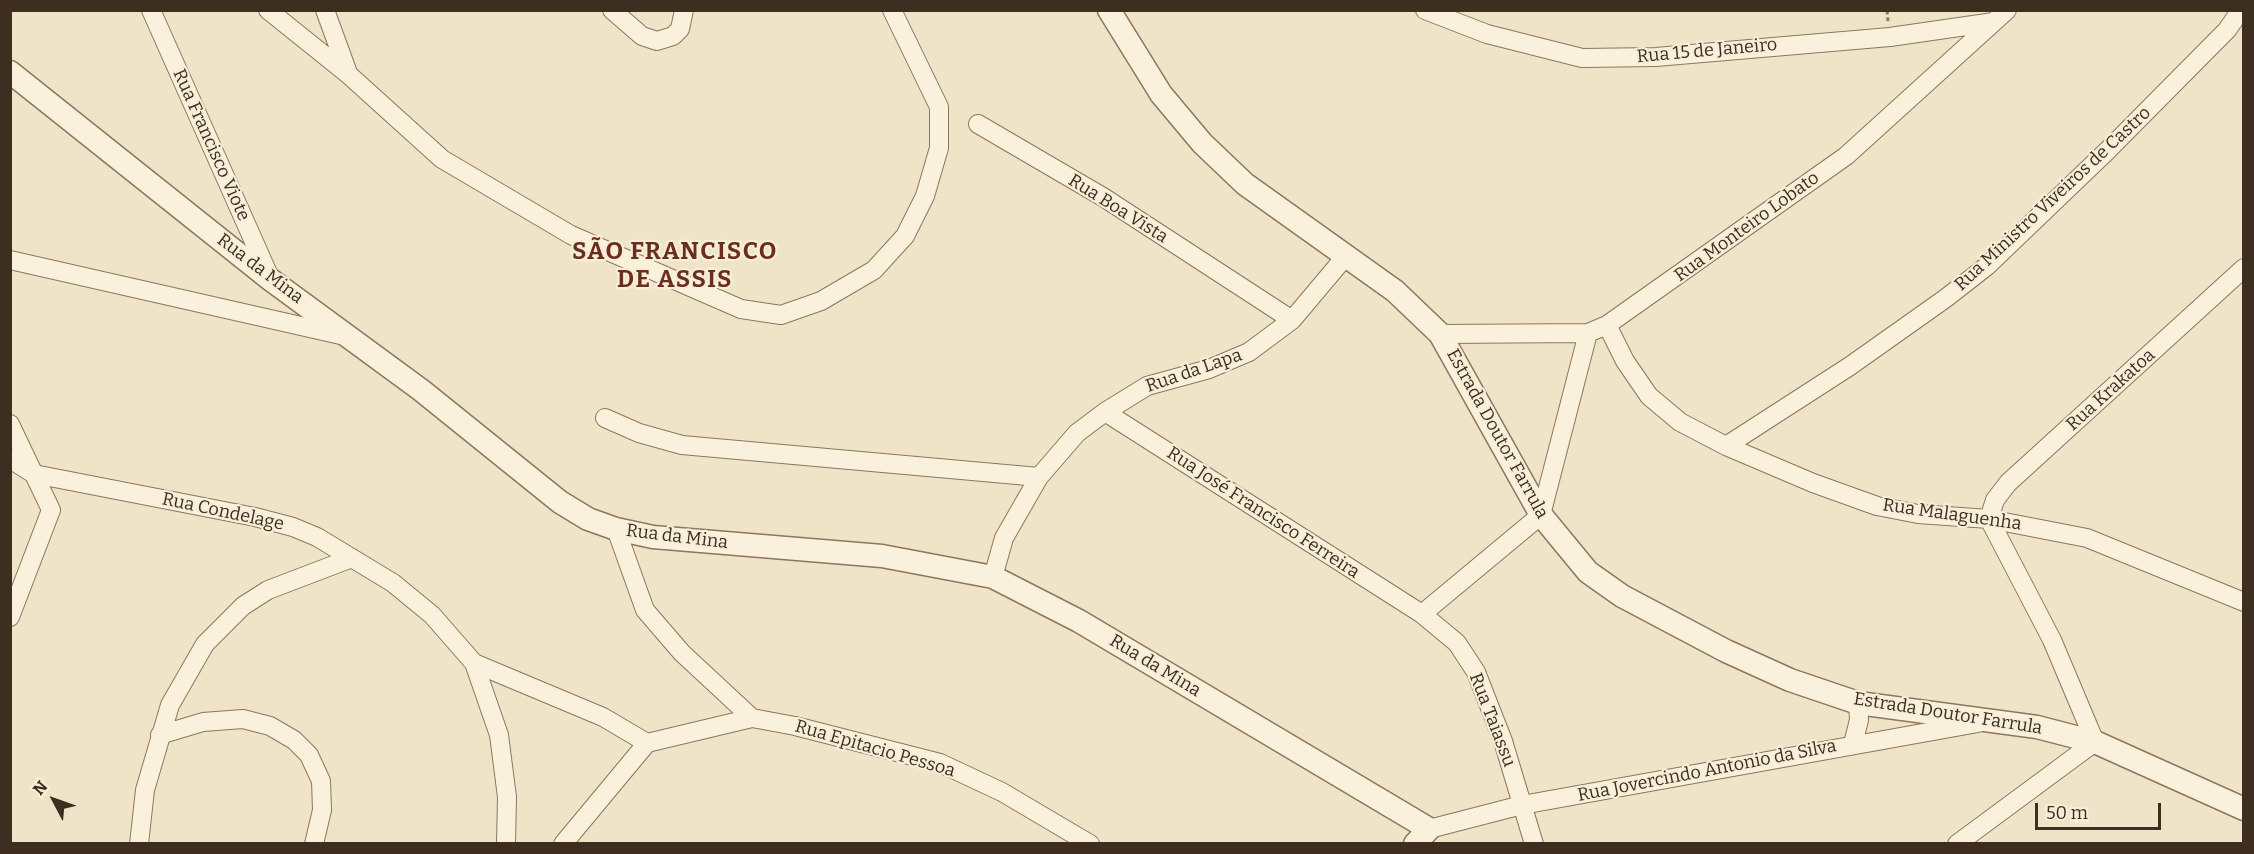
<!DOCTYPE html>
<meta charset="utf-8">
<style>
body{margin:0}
#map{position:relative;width:2254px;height:854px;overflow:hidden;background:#f0e4c8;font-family:Bitter,serif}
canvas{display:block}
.frame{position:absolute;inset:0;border:12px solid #3d2e20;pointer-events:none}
.north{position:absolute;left:24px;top:770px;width:60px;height:60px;-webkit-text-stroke:4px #f7eed8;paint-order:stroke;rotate:311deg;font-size:16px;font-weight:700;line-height:24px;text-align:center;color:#3d2e20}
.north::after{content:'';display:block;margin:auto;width:21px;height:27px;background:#3d2e20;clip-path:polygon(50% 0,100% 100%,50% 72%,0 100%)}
.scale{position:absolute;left:2035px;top:803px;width:126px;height:27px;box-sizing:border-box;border:3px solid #3d2e20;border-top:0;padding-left:8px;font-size:18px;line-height:21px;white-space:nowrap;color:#3d2e20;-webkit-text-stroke:4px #f7eed8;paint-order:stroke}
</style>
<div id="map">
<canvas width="2254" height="854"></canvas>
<div class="frame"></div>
<div class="north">N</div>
<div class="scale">50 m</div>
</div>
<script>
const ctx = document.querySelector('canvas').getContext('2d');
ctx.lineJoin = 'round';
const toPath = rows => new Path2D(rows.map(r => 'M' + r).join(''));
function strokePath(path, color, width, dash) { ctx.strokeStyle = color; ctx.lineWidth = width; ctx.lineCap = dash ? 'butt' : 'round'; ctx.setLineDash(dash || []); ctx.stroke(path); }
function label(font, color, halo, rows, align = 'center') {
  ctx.font = font + ' Bitter,serif'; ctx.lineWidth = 4.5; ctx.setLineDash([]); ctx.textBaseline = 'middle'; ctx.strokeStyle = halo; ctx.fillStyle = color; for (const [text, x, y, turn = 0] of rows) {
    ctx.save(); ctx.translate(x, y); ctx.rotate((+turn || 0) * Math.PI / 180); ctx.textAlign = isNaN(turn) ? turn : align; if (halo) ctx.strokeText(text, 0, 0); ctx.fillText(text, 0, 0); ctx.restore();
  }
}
const path = toPath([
 [1887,10,1888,21]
]);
const minor = toPath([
 [151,10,271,280],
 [268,10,349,75,442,159,571,235,741,309,781,315,821,301,874,270,905,236,925,196,939,148,939,107,892,10],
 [325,10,348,73],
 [612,10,642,36,657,41,673,36,680,29,684,10],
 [1425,10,1487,34,1582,58,1656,57,1890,37,1994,22],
 [978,124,1103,197,1292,320],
 [10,260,345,336],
 [1607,325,1625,361,1649,396,1680,422,1726,446,1813,483,1877,506,1918,514,1989,519,2087,538,2244,602],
 [1440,334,1588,333,1607,325,1846,156,2007,10],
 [1105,412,1422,614,1457,643,1476,672,1503,741,1534,844],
 [605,418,639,433,682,445,1039,477],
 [10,424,51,510,10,617],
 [1726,446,1850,366,1946,298,1987,266,2107,151,2227,30,2241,10],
 [10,459,34,474,255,517,293,527,317,537,393,583,432,615,474,663,499,735,507,797,506,844],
 [616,529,645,610,682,653,752,718],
 [993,577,1004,538,1039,477,1077,433,1105,412,1147,386,1209,369,1249,352,1292,320,1345,257],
 [1422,614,1541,515,1588,333],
 [474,663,603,717,647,743],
 [160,735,203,722,243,719,270,726,294,740,309,755,321,781,322,810,314,844],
 [647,743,752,718,795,726,940,763,1002,792,1090,844],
 [1853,744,1859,720,1858,703],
 [1429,829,1522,805,1978,723],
 [139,844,145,790,170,705,205,644,243,606,268,590,352,558],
 [563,844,647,743],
 [1957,844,2095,742,2052,640,1989,519,1995,500,2008,483,2244,268]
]);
const tertiary = toPath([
 [1109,10,1161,94,1202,143,1245,184,1395,291,1440,334,1541,515,1588,572,1622,596,1726,651,1790,680,1858,703,2037,727,2095,742,2244,809],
 [10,72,271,280,421,390,560,502,588,519,616,529,653,537,882,556,993,577,1079,621,1429,829,1415,844]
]);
const streetNames = [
 ["Rua 15 de Janeiro",1707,51,-5],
 ["Rua Francisco Viote",211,145,66],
 ["Rua Ministro Viveiros de Castro",2053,199,-43],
 ["Rua Boa Vista",1118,209,32],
 ["Rua Monteiro Lobato",1747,227,-36],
 ["Rua da Mina",260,269,37],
 ["Rua da Lapa",1194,371,-19],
 ["Rua Krakatoa",2111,390,-42],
 ["Estrada Doutor Farrula",1497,434,61],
 ["Rua Condelage",223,512,12],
 ["Rua José Francisco Ferreira",1263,513,33],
 ["Rua Malaguenha",1952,515,8],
 ["Rua da Mina",677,537,7],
 ["Rua da Mina",1155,666,31],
 ["Estrada Doutor Farrula",1948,714,9],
 ["Rua Taiassu",1492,720,69],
 ["Rua Epitacio Pessoa",875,749,16],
 ["Rua Jovercindo Antonio da Silva",1707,771,-11]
];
const districtNames = [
 ["SÃO FRANCISCO",675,252],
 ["DE ASSIS",675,280]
];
strokePath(minor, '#8d765c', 20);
strokePath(tertiary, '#8d765c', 25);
strokePath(path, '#8d765c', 3, [4.5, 3]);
strokePath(minor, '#faf1dc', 18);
strokePath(tertiary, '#faf1dc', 22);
label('18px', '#3d2e20', '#f7eed8', streetNames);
ctx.letterSpacing = '1.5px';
label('bold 24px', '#6b2e1e', '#f7eed8', districtNames);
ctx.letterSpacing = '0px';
</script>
